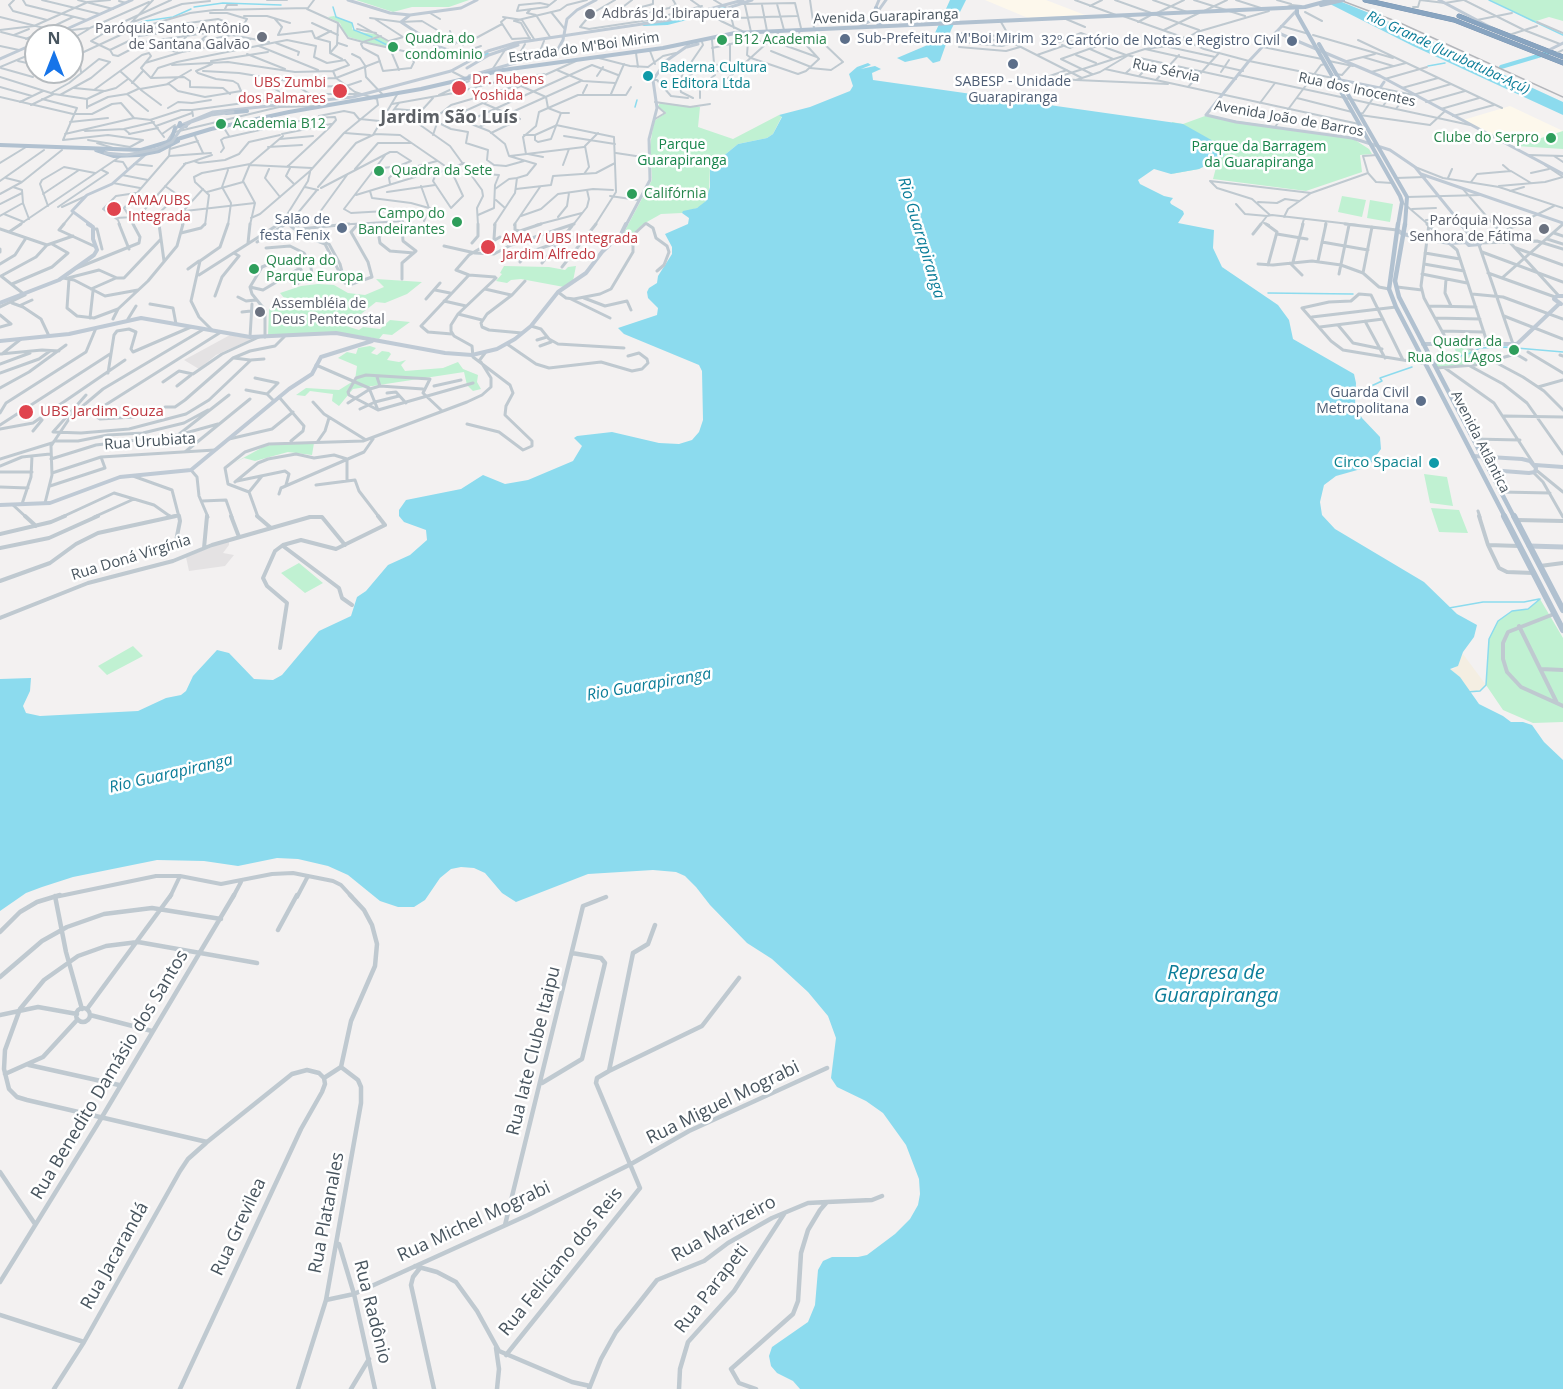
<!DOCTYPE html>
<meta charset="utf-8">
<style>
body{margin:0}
#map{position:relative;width:1563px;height:1389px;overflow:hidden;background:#f3f1f1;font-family:"Open Sans",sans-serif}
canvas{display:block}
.north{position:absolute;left:24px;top:24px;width:60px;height:60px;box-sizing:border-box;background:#fff;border:2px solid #b6bbbf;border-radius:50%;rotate:0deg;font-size:16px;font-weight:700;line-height:24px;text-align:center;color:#48555f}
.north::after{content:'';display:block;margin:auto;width:21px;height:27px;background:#1674e9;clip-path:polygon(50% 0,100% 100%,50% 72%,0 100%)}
</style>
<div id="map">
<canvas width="1563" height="1389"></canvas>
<div class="north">N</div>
</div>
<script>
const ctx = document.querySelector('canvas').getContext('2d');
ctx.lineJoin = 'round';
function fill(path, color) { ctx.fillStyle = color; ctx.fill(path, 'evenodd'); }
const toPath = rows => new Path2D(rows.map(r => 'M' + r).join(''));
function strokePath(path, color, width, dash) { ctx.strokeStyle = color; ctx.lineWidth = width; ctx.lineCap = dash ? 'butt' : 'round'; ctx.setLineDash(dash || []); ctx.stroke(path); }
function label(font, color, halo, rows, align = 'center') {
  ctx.font = font + ' "Open Sans",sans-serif'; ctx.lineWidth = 5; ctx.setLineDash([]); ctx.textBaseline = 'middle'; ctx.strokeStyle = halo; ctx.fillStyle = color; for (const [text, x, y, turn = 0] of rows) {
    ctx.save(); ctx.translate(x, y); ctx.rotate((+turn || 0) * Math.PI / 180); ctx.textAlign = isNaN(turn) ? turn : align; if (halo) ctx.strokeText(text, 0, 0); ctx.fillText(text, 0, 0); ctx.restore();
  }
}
const commercial = toPath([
 [985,0,1046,0,1085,15,1028,18],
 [1510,106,1563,131,1516,146,1463,120]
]);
const education = toPath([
 [230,335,252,339,216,355,199,369,184,360],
 [229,540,229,545,223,553,234,555,225,566,189,571,186,557]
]);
const green = toPath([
 [356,0,469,0,449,7,412,7,393,12],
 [1490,0,1563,0,1563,21,1549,17,1533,22],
 [334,16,352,23,352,29,357,32,376,34,396,46,392,49,387,48,390,46,386,48,349,37,345,35,340,23,328,17],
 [660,103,700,107,698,127,733,139,779,115,782,116,773,134,767,138,738,144,710,167,709,192,706,201,700,207,682,213,661,214,645,223,631,235,623,234,652,180,650,146,654,121,666,113,658,106],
 [1205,116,1352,138,1369,149,1372,154,1360,155,1362,172,1306,191,1213,179,1218,160,1199,169,1171,174,1176,172,1172,122,1183,124],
 [1563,131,1563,149,1516,146],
 [1342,196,1366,200,1362,217,1338,212],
 [1370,200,1393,204,1390,222,1367,218],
 [504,266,549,267,565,270,568,267,576,266,573,281,564,287,521,279,511,280,507,283,496,281,502,274,500,273],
 [376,279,422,282,407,294,385,303,376,302,346,326,359,330,363,327,380,329,390,320,410,322,392,335,383,334,379,339,336,332,268,336,269,310,271,306,285,299,280,293,301,286,318,284,334,285,348,293,365,295,384,287],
 [370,346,376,348,371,353,377,355,382,351,389,352,391,354,387,360,399,362,406,360,401,365,405,371,443,368,458,362,463,369,478,375,477,382,481,389,473,391,467,385,464,372,353,389,339,406,332,401,333,394,310,391,305,396,296,395,306,388,339,390,355,380,357,366,338,358,347,352,356,354,358,348],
 [1454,347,1463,347,1492,360,1475,364,1437,367,1433,359,1457,354],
 [314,443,312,455,288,452,255,461,244,458,234,463,263,447,274,444],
 [1424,474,1447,477,1453,506,1430,503],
 [1431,508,1459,510,1468,533,1439,532],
 [299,563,323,583,305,593,281,573],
 [1540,599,1563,638,1563,722,1533,723,1503,710,1486,685,1489,639,1498,621,1512,611,1528,609],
 [133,646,143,656,107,675,98,666]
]);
const sand = toPath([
 [1463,654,1486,685,1480,691,1468,692,1460,677,1449,669,1454,669]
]);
const water = toPath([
 [950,0,966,0,951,30,940,61,933,63,927,57,905,62,897,58,930,44],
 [1322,0,1337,0,1374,15,1563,102,1563,115,1413,46],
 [868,63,871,65,861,69,875,66,881,69,872,73,873,80,1183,124,1222,146,1225,151,1224,156,1199,169,1171,174,1154,169,1138,180,1140,184,1164,196,1173,198,1170,202,1171,204,1183,211,1184,214,1178,223,1214,230,1213,248,1222,267,1278,305,1289,320,1293,339,1354,374,1356,383,1355,405,1362,418,1380,437,1381,449,1368,467,1336,476,1324,485,1320,502,1322,515,1335,529,1424,582,1457,614,1477,625,1474,637,1463,652,1458,666,1450,669,1460,677,1479,704,1503,716,1511,722,1523,722,1532,725,1544,742,1563,760,1563,1389,800,1389,793,1381,777,1373,771,1366,769,1356,772,1347,808,1322,815,1305,818,1270,823,1261,832,1257,858,1257,867,1255,895,1234,910,1219,918,1205,920,1194,919,1179,906,1145,883,1113,866,1101,837,1087,831,1078,836,1038,828,1016,808,992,772,959,747,943,710,905,696,887,685,876,676,872,653,870,588,874,516,902,502,893,485,873,474,868,461,867,451,869,440,878,425,900,414,907,398,907,380,901,348,875,328,866,298,859,277,858,238,866,204,861,157,860,73,877,42,887,26,893,0,911,0,679,31,678,30,691,23,706,26,713,40,716,138,711,166,698,181,695,186,691,193,676,217,650,229,653,254,679,273,680,282,675,319,631,351,616,357,597,366,591,388,565,410,555,427,540,426,530,404,522,399,516,399,510,406,500,461,489,483,475,505,484,528,480,573,461,582,446,574,438,577,436,612,432,659,443,679,444,692,440,699,432,703,420,702,371,699,365,624,334,618,328,657,315,658,308,648,298,647,292,649,288,657,283,658,276,672,254,672,247,665,234,688,224,689,218,682,213,683,211,697,208,706,201,710,187,710,167,738,144,767,138,773,134,782,117,779,115,810,107,850,91,853,86,849,74,857,67]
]);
const stream = toPath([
 [1489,0,1563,35],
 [194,7,223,3,281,5],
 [333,7,336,17,352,23,354,30,372,37],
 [133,26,145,21,173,17,191,9],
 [375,39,389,46],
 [1428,66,1445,63],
 [635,107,637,100],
 [1268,293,1353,294],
 [1434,360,1466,355,1480,348,1505,347,1563,352],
 [1354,394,1382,381,1380,378,1412,367],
 [1449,608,1483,602,1524,602,1539,599],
 [1467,692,1480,691,1486,685,1489,639,1498,621,1512,611,1528,609,1540,599]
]);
const river = toPath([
 [712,12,724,8],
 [644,24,667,23,702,14],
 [482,57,487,54],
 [1501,67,1548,53]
]);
const streetFar3 = toPath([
 [14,0,9,5,13,11,47,20],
 [23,0,26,5,87,20],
 [42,0,100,14],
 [78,0,113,9],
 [153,0,127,27,130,31,218,19,229,23,232,35,269,42],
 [171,0,119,24,91,41,110,50,139,36,205,27,212,31,200,41,202,48],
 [267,0,287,0],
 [615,0,591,14,580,27,589,29,649,20,702,6],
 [691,0,721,21,744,32],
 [714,0,729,9,734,28],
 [810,0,814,28],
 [1075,0,1116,15],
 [1115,0,1199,30],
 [1153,0,1187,12],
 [1194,0,1245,16],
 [1236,0,1264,9],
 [1277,0,1291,4],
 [1420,0,1445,3,1463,0],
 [1464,0,1524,30,1560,44],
 [119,1,126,3],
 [743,4,795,3,801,28,798,36,819,59,806,71,798,74,751,58],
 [777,4,784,30],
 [549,5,540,3,519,5,517,11,547,7,556,0],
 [745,5,751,32],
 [762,5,767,31],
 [1090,6,1102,0],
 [604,7,604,15,615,15],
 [1413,7,1418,7,1420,0],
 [308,8,314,0],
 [1285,8,1292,5,1301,6],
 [225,9,227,5,237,5],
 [307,9,338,23,337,45,330,53,342,59],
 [531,9,527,13,536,15,550,37],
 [1204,11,1227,0],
 [551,12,564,28],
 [623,12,653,4,653,0],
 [1305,12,1322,21],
 [210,13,227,13,247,19,244,24,230,31],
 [430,13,440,19],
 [615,13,632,0],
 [1157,13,1184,0],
 [618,14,652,12,669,8,676,5,673,0],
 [244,16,267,16,290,23],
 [1123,16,1185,38],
 [0,17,60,32],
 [503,17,522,20,534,39],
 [370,18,401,22,422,21,437,30,442,40],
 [506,18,501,22,512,39,530,38],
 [731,18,797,16],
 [275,19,282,27,278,35,312,31,315,38,330,42,330,52],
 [375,19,403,37],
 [1066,19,1085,27],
 [1477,20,1512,13],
 [514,21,560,10,567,5,587,0],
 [515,21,521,23,530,39],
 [133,22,182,4,210,1],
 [1001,22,1013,43,1082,78],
 [1138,22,1151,15],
 [1537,22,1563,33],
 [312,23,338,35],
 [338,23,348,38,363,42],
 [358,24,392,43],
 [146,26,190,13,214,10,308,8],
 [1281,26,1309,34],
 [357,29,376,33],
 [0,30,34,26,88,2,110,0],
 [1164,30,1199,13],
 [63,31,90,28,149,2],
 [212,31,228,23],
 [450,31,455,44],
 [1,32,36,41],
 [14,35,29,29],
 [1313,35,1393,58],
 [1509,35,1537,26],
 [1074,36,1126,55,1236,79],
 [959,37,1012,42],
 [1010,37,962,33,958,42,1002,46,1013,43],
 [317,38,331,31],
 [26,39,73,17],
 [72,39,89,29],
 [1065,39,1078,44],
 [166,40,160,48,177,52],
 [802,40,819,39,843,62,831,70,810,68],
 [1184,40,1204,49,1249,61,1333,78],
 [1358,40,1502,108],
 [201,41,232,35],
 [389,41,418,33],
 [748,41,747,55,751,58],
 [363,42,408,52,414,62,411,68,383,71,378,56,363,48,361,44,363,42],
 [363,42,381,36],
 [276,43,299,52,298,55],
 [338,43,347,46],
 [434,43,442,40,465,44,502,24],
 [1057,43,1081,33,1094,38,1092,40],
 [730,44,730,64],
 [781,44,817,57],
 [72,45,80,48,72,54],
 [463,45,462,39,465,37],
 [1062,45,1070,48,1078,44],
 [0,46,19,50],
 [259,46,318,70],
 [959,47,1006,51,1020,47],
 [1169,47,1215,57],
 [1263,47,1322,59],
 [712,48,744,41,768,42],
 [1090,49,1113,59],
 [1145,49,1243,71],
 [110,50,113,55,118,56,145,42,206,33],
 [174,51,186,37],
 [391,51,399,70],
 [650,51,655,64],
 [771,51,811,67],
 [461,53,481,46],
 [636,53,638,67],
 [247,54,285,69],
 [352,54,360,58,366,67],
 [1555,54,1563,50],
 [1037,55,1063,46],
 [1076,55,1096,63],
 [538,56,544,41],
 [72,57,79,59,81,72],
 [73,57,129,31],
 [1363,57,1393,66],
 [599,58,630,66,648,67,663,56,676,53],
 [1061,59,1100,45],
 [1061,59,1092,74],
 [18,61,36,65],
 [211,61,268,52],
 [1329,61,1353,66],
 [1347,61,1375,54],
 [515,62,525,44],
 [145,63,182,52,251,39],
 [172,65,228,62,295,72,333,71,349,65,345,60],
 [0,67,36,52],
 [1,68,33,77],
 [365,68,366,77,384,96],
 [1105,69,1359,124],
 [492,70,505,50],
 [557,70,583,81,615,83],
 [120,71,140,89,169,84,178,91,205,97,241,91,238,84,233,81,216,79,198,73],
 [203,71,239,73,288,81,310,94,357,94],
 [715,71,735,71],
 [54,72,66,75],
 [453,72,465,78],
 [1221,72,1229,60],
 [1371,72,1406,63],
 [198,73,196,71,212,64],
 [1126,73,1141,59],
 [1336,74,1342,75,1350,66],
 [1239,75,1470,125],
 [597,76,603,67],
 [1139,76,1153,62],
 [0,77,54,94,87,99],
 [1037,77,1044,78,1067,70],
 [151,78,158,68,177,62,287,40,316,46,314,57,327,63,345,60],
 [1055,78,1145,49,1175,45,1197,32,1269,11],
 [1055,78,1076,80,1100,72,1127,56],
 [278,79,273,88,296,101],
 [1385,79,1427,67],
 [286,80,336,78,380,61],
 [653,80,657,80,671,96,688,98],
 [1076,80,1168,84],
 [1156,80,1179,55],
 [724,82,778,33],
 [132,83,143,71],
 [678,83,693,73,714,65,744,64],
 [167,84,191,70],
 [521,86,546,97,548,108,561,113,569,113],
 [0,87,32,96],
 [300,87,346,86,361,81],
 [1188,87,1219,53],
 [74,88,105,91,116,88,128,79],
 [1402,88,1438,78],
 [94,90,142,55,149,53,151,56,141,68,151,78,184,77,190,81,190,87,223,88,230,94],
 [141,90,161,105],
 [51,93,69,83,99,59,110,62,91,78,60,95],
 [583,93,587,85],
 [127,94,148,111],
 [611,94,624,64],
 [439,95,469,81],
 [0,97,73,114,92,114,112,104,121,103,134,118],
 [693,98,681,92,679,80,703,45,702,42],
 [700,98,700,87,715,75,712,40],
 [1297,98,1352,112],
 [42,99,77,108,63,140,108,135,143,140,130,147,88,140],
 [20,102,43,91],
 [655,102,690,107,710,104],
 [1426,102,1465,91],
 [483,103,520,119,491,133],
 [1260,103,1275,83],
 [392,104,454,93,504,80,544,74],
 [31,105,54,94],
 [1383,106,1394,91],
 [87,107,108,97,127,94,138,89],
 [87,108,87,99,104,91],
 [168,108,178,102,192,103,211,100],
 [395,109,419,111],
 [1396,109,1406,95],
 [1441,109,1479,98],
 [192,110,266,100,280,103],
 [1359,114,1363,113,1380,88,1413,95,1451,84],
 [1360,115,1430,125,1444,112],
 [319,116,344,111,354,113,359,119],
 [1453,116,1494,105],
 [360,119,389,122,413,120],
 [655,119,665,113,657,106],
 [150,120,181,110,192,110,193,116],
 [413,120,450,146,482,190,483,196,477,208,478,225],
 [413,120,433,98],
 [385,121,399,103],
 [70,122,108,118],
 [437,122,451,129,468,132,466,143,488,150,487,160,494,165,506,166,524,161],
 [466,122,592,65,618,75],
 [556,125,614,137,616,191],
 [156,126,192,113],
 [479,127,581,81],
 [1275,127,1321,65,1325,64],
 [224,128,229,136],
 [124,129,154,122],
 [85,131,124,129,130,134],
 [175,132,279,107,319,106],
 [345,133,370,135],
 [65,134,134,118,151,120,164,137],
 [129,134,158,128],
 [162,134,175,125],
 [194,134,203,153],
 [282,134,331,124],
 [373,135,398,93],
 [433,135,440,114,451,105,516,86],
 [524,135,535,135,555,126],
 [535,135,535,140,538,142,551,139,561,113],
 [564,136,615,144],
 [280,139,313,136],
 [97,143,113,148],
 [268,147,302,145],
 [170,149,198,141],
 [221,152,224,148,221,140,224,138,313,118,335,117,336,120,329,128,287,167],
 [616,153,649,158],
 [386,154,344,209,351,213,386,211,402,218,402,225],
 [526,154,523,137,536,126,539,112,578,95,626,95,631,87],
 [528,154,543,157],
 [1528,155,1563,156],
 [169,156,211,153],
 [509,156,505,144,489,131,466,122,463,117,465,111,576,61],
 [510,156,584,147],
 [1554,156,1563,162],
 [115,161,123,162,128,170],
 [194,161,212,155],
 [0,163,26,147],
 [134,164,152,166],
 [184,164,194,161,199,163,225,160,239,154,249,142,280,135],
 [250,164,283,136],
 [250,165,312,168],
 [563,165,569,149],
 [1503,165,1510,171],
 [1545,165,1563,177],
 [1415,167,1443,178,1499,187,1563,208],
 [290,168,286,176,294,184],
 [450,168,453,168,453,169,447,169,450,168],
 [452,168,464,163],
 [269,169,265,178,280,197],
 [355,169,378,143,411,143],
 [447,169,436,174,433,181,451,208,463,196,451,170],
 [472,173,499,175,495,185,494,208,478,215],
 [1368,173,1376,182,1392,183],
 [1531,173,1549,169],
 [584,174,589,167,585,146,598,133],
 [122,175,148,180],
 [6,178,22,182],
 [1396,178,1425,177],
 [1448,178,1452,169],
 [0,181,44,150],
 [1210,181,1311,193],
 [1210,181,1217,188,1252,199,1270,215],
 [1471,182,1477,174,1511,171,1531,183],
 [113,183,140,188],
 [390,184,389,178,395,172,437,161],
 [1499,186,1545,182,1563,177],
 [13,187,22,190,23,203,29,219],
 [305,187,318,190],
 [318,187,356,143,375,134,400,135,448,168],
 [321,188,390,152,397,152,411,161,399,166,375,169],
 [495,189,509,179,517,178],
 [516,189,551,185,553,176,596,173,615,163],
 [1463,189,1494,225],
 [370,191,372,198,411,203,429,208,421,186],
 [1510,191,1524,187],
 [207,192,243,182],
 [387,192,435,185],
 [0,194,22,182,62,150],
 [43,194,79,170],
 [356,195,438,170],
 [610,196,638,200],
 [1407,197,1481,195],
 [496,200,505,208],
 [1258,202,1277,203,1285,199,1299,201],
 [1402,202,1429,225],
 [0,204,22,193],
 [1236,204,1245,214,1267,216],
 [48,206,40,184,42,180,64,167,95,173],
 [58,207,108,173,102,170],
 [62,207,86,196],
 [1412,209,1436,208],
 [185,211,255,203],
 [4,214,24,222],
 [0,216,23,203],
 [521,216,541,209,558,194,593,189,613,190],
 [558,217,567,206,569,193],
 [1284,217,1288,209,1311,193,1368,173,1363,156,1377,155],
 [116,218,133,217],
 [137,218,186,163],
 [251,218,260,214,310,171,344,133,378,105,377,99,355,92,336,78,333,71],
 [131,219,124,208,169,156,170,146],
 [131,220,134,225],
 [292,220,297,225],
 [1426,220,1487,218],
 [283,221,308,181,310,172],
 [424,221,430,208],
 [287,223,290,225],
 [1264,223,1269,225],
 [19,225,121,156],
 [63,225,73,213],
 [120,225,118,220,103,209,116,196,136,193],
 [159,225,158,214,178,195,165,186],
 [182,225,185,209,203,189],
 [205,225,209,195,195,182,194,177,202,173,250,164],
 [228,225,231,203,222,187,228,170],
 [250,225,255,203,243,181,250,164],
 [276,225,283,221,287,222],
 [284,225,292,220,317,190],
 [322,225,320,212,347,175],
 [335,225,403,221],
 [357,225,359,223],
 [494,225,515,193,517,178,527,175,536,164,509,156],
 [514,225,540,187],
 [536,225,582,213],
 [573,225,587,207,589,199,587,190],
 [595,225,616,192],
 [644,225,646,223,649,225],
 [1260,225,1267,216,1272,215,1358,225],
 [1302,225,1304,219],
 [1325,225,1326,222],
 [1516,225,1554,206]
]);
const streetFar2 = toPath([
 [64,224,59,230,96,247],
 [119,224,129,249],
 [159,224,164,261],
 [288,224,302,235,325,244,345,283],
 [295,224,303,232,329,244,340,264,345,283],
 [515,224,515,230,520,231,541,224],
 [647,224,653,228,656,238,667,246,669,252,664,265,657,271],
 [1266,224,1277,232,1268,265],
 [1345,224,1397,230],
 [1427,224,1457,250,1488,345],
 [1429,224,1421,286,1424,298,1449,344],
 [1493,224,1559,296],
 [403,228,383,233,379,237,380,243,390,251,414,253],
 [0,229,47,245],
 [93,229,97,229,102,249],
 [300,229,349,224],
 [9,232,21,224],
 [181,233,201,228,205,224],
 [1501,233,1519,224],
 [1554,233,1563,236],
 [621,234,633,235,645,224],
 [1253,234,1261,224],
 [1277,234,1307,239],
 [494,239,495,224],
 [1547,239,1563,244],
 [257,242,286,224],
 [1322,242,1368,250],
 [248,243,250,224],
 [472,243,478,236,478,224],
 [1480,243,1537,241,1563,249],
 [1479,245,1513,344],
 [444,246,475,253,494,254,511,245,574,224],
 [266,248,290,246,304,253,310,262,312,274,297,284],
 [1516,248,1563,265],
 [0,249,0,252],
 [1482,252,1563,282],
 [1425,253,1460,259],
 [508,255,524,257],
 [1318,261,1326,224],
 [520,262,527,253,559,242],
 [1293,262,1303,224],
 [542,263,572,226],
 [1290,263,1302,275],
 [0,264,15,255,26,238],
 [1258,264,1273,265,1312,261,1341,265,1363,273,1379,287,1389,289],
 [1424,264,1464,271],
 [562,267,596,224],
 [77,268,139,243,140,237,133,224],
 [188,269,199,261],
 [1363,273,1372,227],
 [1488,273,1555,297],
 [1339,274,1349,225],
 [1422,274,1467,283],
 [199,275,279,224],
 [495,277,469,275,456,270,469,255,500,237],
 [63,278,74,280,105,296,138,290],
 [68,278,99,270,117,278,124,278,161,239],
 [1502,278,1563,224],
 [69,279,67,308,77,316,94,318,118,309,148,281,177,246,183,224],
 [402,279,402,263,416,251,403,241,402,224],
 [1446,279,1445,293,1451,306],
 [345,283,349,285,372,277,368,262,351,232,358,224],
 [12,284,52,267,68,253,52,244],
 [250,287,263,290,300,268],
 [1397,287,1422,290],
 [91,289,116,278],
 [485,289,511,295],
 [435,290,450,293],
 [558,292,566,298,574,299,600,294,611,289,633,252,633,235],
 [1359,294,1371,295,1403,360,1343,350,1331,341,1302,308,1329,302,1351,301,1359,294],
 [1472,294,1503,297,1563,319],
 [215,296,222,277,239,256,234,253],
 [238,297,246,301,256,300],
 [584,298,605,306,627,301,631,310],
 [426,299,440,283],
 [571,299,610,318],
 [444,301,466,306],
 [12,303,23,307,41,319,49,336],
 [150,304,173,308,176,324],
 [21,305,32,300],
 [1429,306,1476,307],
 [0,307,25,295,1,276,36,257,47,245,73,236],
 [242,312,251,311],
 [458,314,482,320],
 [0,315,11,324,0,327],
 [1504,316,1563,339],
 [1312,317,1396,307],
 [90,318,93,291],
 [1435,318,1480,319],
 [113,319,118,309],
 [128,319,136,306],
 [1365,321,1385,358],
 [1338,325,1353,343,1382,349],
 [531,326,541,329,549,339,558,344,624,348],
 [1320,327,1383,319],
 [212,330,199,317,191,301,200,261,220,247,228,224],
 [1442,331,1484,332],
 [522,333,489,330,482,327,481,323,487,314,512,295,525,281],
 [452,334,428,332,421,326,469,275],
 [250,337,252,304],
 [265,337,265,310,252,294,250,287,262,267,276,261,288,261,300,268,304,275,312,274],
 [537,340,547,337],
 [507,344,536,364,549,368,601,362,632,371,642,369,648,363,647,359,639,353,628,356],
 [1463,345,1523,377,1544,391,1563,410],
 [540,346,551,342],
 [1528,352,1563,373],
 [0,354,42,350,59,351],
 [2,354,21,339],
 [1560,355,1563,356],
 [234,358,250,360],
 [1403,360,1426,364],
 [479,361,485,353],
 [0,364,30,353],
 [316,365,369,388,378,410,473,383],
 [1470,366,1503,384,1527,403,1563,454],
 [1436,368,1475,365,1516,354,1526,360],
 [1445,368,1494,403,1533,463],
 [0,373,39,359,50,351],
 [108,373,114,335,117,331,129,329,136,332,131,349,133,352,191,327],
 [255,378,278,383,267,394],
 [163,382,179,371,193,374,222,354,259,337],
 [177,386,191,375],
 [380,386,423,389],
 [434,386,461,380],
 [1538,387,1563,380],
 [0,388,29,372,66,345],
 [246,390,267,394,274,401],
 [387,393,396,392,406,403],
 [86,395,53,432,81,433,129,429,186,414,209,400,251,360,264,359],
 [279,397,304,426,303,431,291,441],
 [313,402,324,414,366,440],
 [348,403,370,389,380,386,377,377],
 [165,407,175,407,185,400,233,358,250,351,275,346,284,337],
 [360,409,375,402,399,396],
 [378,410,349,395,348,392,356,378,366,375,430,379,423,393,441,410],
 [0,413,6,403,86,352,96,328],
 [1504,416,1563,417],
 [134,417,100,419,95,416,99,409,221,332],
 [467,424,499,432,523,450,532,446,532,441,505,415,506,406,513,393,510,385,473,357,472,346,454,336,451,331,451,325,458,314,496,278],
 [0,425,110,354],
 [0,429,33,423,125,360],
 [33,431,42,420],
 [182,434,218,424],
 [229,439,272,429,293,412],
 [1473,439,1520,440],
 [54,441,78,441,108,435,143,433,184,423,208,410],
 [318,441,325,431,329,418],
 [185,452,250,399],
 [0,459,52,443],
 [51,459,96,445,178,435,229,395],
 [347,459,347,480],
 [0,466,22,457,50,454],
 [191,470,197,477,199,496,208,517],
 [1536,470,1563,492],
 [0,472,32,472],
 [52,473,101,457,215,450],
 [1534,473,1543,482,1563,517],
 [133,476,172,490,179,517],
 [237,481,285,471,289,474,286,485],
 [235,482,258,463,268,459,296,454,314,458,334,455,347,459],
 [316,485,355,480,359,491,379,517],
 [50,486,105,468,101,457],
 [0,487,28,488],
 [249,492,262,476],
 [1501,492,1550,493],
 [279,494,281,488,364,452,373,439],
 [202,501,226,500,232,517],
 [45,503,52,475,51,446,71,416,103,389,204,329],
 [22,504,31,477,32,456],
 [13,505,26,517],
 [1478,511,1480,517],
 [62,517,114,493,154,505,171,517],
 [94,517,134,499],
 [169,517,179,515],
 [258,517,249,492,228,484,225,468,245,452,269,444,363,441,467,402,482,395,491,387,491,378,481,362],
 [309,517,322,517]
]);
const streetFar1 = toPath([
 [25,516,36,526],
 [169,516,171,517],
 [231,516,239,537],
 [257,516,271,528],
 [1479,516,1488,545,1499,568,1507,572,1533,573],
 [1517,520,1563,521],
 [0,534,51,522,65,516],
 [176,541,180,521,179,516],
 [1488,545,1519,546],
 [283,546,339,588,342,598,352,605],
 [0,548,49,538,98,516],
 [204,548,207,516],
 [1540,566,1563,563],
 [0,581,50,563,76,544,98,533,176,516],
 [1554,614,1508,632,1503,643,1503,659,1507,672,1521,687,1563,706],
 [0,618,88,583,173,561,212,545,310,517,322,517,345,545],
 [1519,626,1557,703],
 [280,648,287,603,267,586,263,578,275,551,283,545,301,540,336,549,385,525,378,516],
 [1541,669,1563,670],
 [55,897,156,876,180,876,221,884,272,874,293,873,333,881,341,885,352,897],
 [170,897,180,876],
 [233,897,241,882],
 [297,897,308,876]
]);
const street = toPath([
 [55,896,66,952,82,1009],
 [278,930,297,895],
 [0,932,20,912,37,902,60,895],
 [257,963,138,942,106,946,78,956,44,980,20,1009,5,1050,4,1069,9,1089,17,1097,27,1100,207,1142,292,1074,307,1070,319,1073,324,1078],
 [0,977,42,941,67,927,104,914,152,908,221,919],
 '76 1015a7 7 0 1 1 14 0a7 7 0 1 1-14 0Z',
 [87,1009,171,895],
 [0,1015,38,1007,77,1014],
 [90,1015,152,1031],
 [29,1065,119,1085],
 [341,1067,351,1021,375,966,377,944,372,925,364,910,350,895],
 [609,1071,702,1026,739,978],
 [5,1074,43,1057,77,1020],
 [324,1078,341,1067],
 [542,1083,582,1059,605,963,601,958,572,953],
 [0,1172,35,1224],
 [505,1225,583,906,606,897],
 [339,1244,354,1294,375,1389],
 [415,1266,437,1272,456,1282,477,1311,499,1351,572,1382,590,1386],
 [420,1268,413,1277,411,1285,434,1389],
 [0,1282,102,1117,234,895],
 [326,1300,354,1294,528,1215,631,1164,689,1131,827,1068],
 [0,1315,84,1342],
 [496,1348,499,1369,497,1389],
 [506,1355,640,1188,596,1083,597,1078,609,1071,633,953,648,944,655,925],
 [54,1389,84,1342,180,1171,188,1159,206,1143],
 [180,1389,301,1129,322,1092,325,1084,324,1078],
 [298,1389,326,1300,361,1103,361,1087,358,1080,341,1067],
 [351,1389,369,1359],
 [589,1389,601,1359,616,1332,657,1280,704,1261,728,1243,772,1218,808,1203,827,1202],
 [679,1389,680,1369,688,1342,734,1291,784,1214],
 [756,1389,739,1383,731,1369,793,1314,798,1301,801,1253,808,1230,820,1210,827,1202,872,1200,882,1196]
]);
const secondaryFar2 = toPath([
 [348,0,390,13,410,15,461,8,477,0],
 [1439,0,1490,27],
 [1297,10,1249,61,1206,115,1236,122,1352,138,1390,150,1415,167,1462,225],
 [719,11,752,0],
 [876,14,886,0],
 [410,15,401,22,437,46,464,56,478,57],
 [861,26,870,21,879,0],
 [1276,32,1380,76,1563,174],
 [51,36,132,0],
 [687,47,698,44],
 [1547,51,1563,43],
 [0,59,36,43],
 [467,68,489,55,518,45],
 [469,76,557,51,563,40,567,19,577,10,596,0],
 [1336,79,1380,88,1384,82],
 [167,142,177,127,213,112,353,97,451,71,488,51,515,43,669,20,743,0],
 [1421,174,1563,223],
 [91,225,72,211,87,195,112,184,146,154],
 [626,225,650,180,649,139,657,108,653,80,666,61,689,45]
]);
const secondaryFar1 = toPath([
 [1461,224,1474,240],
 [1397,230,1403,234,1430,240,1450,243,1466,242],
 [1470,240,1477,241,1480,244,1469,245,1466,242,1470,240],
 [0,303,59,280,94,255,97,250,93,239,93,227,88,224],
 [1561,304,1554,299,1557,296,1563,296],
 [0,341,69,334,141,318,250,337,336,333,445,353,472,355,497,349,515,339,531,326,558,292,586,273,602,252,621,234,626,224],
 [1423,344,1517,344,1560,303],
 [1473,456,1522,459,1530,461,1536,468,1535,472,1529,473,1490,470],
 [1535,465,1563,467],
 [0,505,50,503,120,477,191,470,289,389,312,374,321,357,372,341]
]);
const secondary = toPath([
 [1529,546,1563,547]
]);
const primaryFar2 = toPath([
 [876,8,879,14,876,21,881,26],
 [1297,10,1297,14,1400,196,1402,202,1398,225],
 [1319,44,1407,197,1405,225],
 [226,113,247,111],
 [180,123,179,126,186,126],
 [171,142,175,128],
 [0,145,141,150,211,129,289,112,421,89,503,70,663,48,735,33,1305,7,1331,0],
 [96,150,114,156,139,155,159,151,178,141]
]);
const primaryFar1 = toPath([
 [1398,224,1389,289,1396,307,1505,517],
 [1405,224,1395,281,1399,297,1514,517]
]);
const primary = toPath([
 [1504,516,1563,630],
 [1514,516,1563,610]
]);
const highway = toPath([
 [1365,0,1454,20,1563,63],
 [1459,16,1563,57]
]);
const rail = toPath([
 [1340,0,1398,22,1563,97]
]);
const secondaryBridge = toPath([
 [105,153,127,155,157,149,172,142,181,129,191,122,211,115,233,112]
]);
const primaryBridge = toPath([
 [1321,5,1343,0]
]);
const markers = [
 [590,14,6,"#6b7280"],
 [262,37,6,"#6b7280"],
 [845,39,6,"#5c6f8a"],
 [722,40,6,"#2e9e5b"],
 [1292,41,6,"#5c6f8a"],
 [393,47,6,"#2e9e5b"],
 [1013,64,6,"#5c6f8a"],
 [648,76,6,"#0f9aa8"],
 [459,88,8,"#e0444e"],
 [340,91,8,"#e0444e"],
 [221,124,6,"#2e9e5b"],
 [1551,138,6,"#2e9e5b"],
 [379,171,6,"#2e9e5b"],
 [632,194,6,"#2e9e5b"],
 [114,209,8,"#e0444e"],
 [457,222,6,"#2e9e5b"],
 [342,228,6,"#5c6f8a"],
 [1544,229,6,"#6b7280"],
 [488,247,8,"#e0444e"],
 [254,269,6,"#2e9e5b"],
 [260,312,6,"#6b7280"],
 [1514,350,6,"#2e9e5b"],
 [1421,401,6,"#5c6f8a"],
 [26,412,8,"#e0444e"],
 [1434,463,6,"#0f9aa8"]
];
const farWorshipnames = [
 ["Adbrás Jd. Ibirapuera",602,14],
 ["Paróquia Santo Antônio",250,29,"right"],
 ["de Santana Galvão",250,45,"right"],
 ["Paróquia Nossa",1532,221,"right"],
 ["Senhora de Fátima",1532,237,"right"],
 ["Assembléia de",272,304],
 ["Deus Pentecostal",272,320]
];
const farStreetnames = [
 ["Avenida Guarapiranga",886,17,-2],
 ["Estrada do M'Boi Mirim",584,48,-8],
 ["Rua Sérvia",1166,71,12],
 ["Rua dos Inocentes",1357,90,12],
 ["Avenida João de Barros",1289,119,10],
 ["Avenida Atlântica",1480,442,63]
];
const farLeisurenames = [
 ["Quadra do",405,39],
 ["condominio",405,55],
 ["B12 Academia",734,40],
 ["Academia B12",233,124],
 ["Clube do Serpro",1539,138,"right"],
 ["Quadra da Sete",391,171],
 ["Califórnia",644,194],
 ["Campo do",445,214,"right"],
 ["Bandeirantes",445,230,"right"],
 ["Quadra do",266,261],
 ["Parque Europa",266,277],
 ["Quadra da",1502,342,"right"],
 ["Rua dos LAgos",1502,358,"right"]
];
const farServicenames = [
 ["Sub-Prefeitura M'Boi Mirim",857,39,"left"],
 ["32º Cartório de Notas e Registro Civil",1280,41],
 ["SABESP - Unidade",1013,82,"center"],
 ["Guarapiranga",1013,98,"center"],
 ["Salão de",330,220],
 ["festa Fenix",330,236],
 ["Guarda Civil",1409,393],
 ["Metropolitana",1409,409]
];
const farWaternames = [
 ["Rio Grande (Jurubatuba-Açú)",1448,53,25]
];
const farCulturenames = [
 ["Baderna Cultura",660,68],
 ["e Editora Ltda",660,84]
];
const farHealthnames = [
 ["Dr. Rubens",472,80],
 ["Yoshida",472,96],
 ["UBS Zumbi",326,83,"right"],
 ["dos Palmares",326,99,"right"],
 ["AMA/UBS",128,201],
 ["Integrada",128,217],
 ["AMA / UBS Integrada",502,239],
 ["Jardim Alfredo",502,255]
];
const farParknames = [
 ["Parque",682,145],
 ["Guarapiranga",682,161],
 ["Parque da Barragem",1259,147],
 ["da Guarapiranga",1259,163]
];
const healthNames = [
 ["UBS Jardim Souza",40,412]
];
const streetNames = [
 ["Rua Urubiata",150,442,-4],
 ["Rua Doná Virgínia",131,558,-17]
];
const cultureNames = [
 ["Circo Spacial",1422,463]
];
const waterNames = [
 ["Rio Guarapiranga",921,238,73],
 ["Rio Guarapiranga",649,685,-10],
 ["Rio Guarapiranga",171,774,-13]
];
const farDistrictnames = [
 ["Jardim São Luís",449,118]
];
const nearStreetnames = [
 ["Rua Iate Clube Itaipu",534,1051,-76],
 ["Rua Benedito Damásio dos Santos",110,1075,-59],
 ["Rua Miguel Mograbi",723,1103,-26],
 ["Rua Platanales",327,1213,-79],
 ["Rua Michel Mograbi",474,1222,-25],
 ["Rua Grevilea",239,1227,-65],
 ["Rua Marizeiro",724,1229,-29],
 ["Rua Jacarandá",115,1256,-61],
 ["Rua Feliciano dos Reis",561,1262,-51],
 ["Rua Parapeti",712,1289,-52],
 ["Rua Radônio",372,1312,76]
];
const nearWaternames = [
 ["Represa de",1216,973],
 ["Guarapiranga",1216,996]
];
fill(commercial, '#fdf8ec');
fill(education, '#e4e2e3');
fill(green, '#c0f1d2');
fill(sand, '#f4eee2');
fill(water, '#8cdbee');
strokePath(stream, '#8cdbee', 1.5);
strokePath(river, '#8cdbee', 4);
strokePath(highway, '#738fac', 5);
strokePath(streetFar3, '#bfc9d0', 2);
strokePath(streetFar2, '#bfc9d0', 3);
strokePath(streetFar1, '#bfc9d0', 4);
strokePath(street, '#bfc9d0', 4.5);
strokePath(secondaryFar2, '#bfcad5', 3);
strokePath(secondaryFar1, '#bfcad5', 4);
strokePath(secondary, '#bfcad5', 5);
strokePath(primaryFar2, '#b1c1d0', 4);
strokePath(primaryFar1, '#b1c1d0', 4.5);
strokePath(primary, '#b1c1d0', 6);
strokePath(highway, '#88a4c0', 4.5);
strokePath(rail, '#b3b6bb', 1.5);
strokePath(secondaryBridge, '#bfcad5', 3);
strokePath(primaryBridge, '#b1c1d0', 4);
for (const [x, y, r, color] of markers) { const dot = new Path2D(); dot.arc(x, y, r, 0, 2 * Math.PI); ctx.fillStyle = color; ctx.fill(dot); strokePath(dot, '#fff', 2); }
label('14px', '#5b616d', '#fff', farWorshipnames, 'left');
label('14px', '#48555f', '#fff', farStreetnames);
label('14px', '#27864d', '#fff', farLeisurenames, 'left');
label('14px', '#4e5e75', '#fff', farServicenames, 'right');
label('italic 14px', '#0b7d99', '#fff', farWaternames);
label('14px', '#0d838f', '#fff', farCulturenames, 'left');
label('14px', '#be3a42', '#fff', farHealthnames, 'left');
label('14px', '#16844b', '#fff', farParknames);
label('15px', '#be3a42', '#fff', healthNames, 'left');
label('15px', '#48555f', '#fff', streetNames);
label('15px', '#0d838f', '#fff', cultureNames, 'right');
label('italic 16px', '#0b7d99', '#fff', waterNames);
label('bold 18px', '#5d6166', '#fff', farDistrictnames);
label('18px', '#48555f', '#fff', nearStreetnames);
label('italic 20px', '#0b7d99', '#fff', nearWaternames);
</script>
